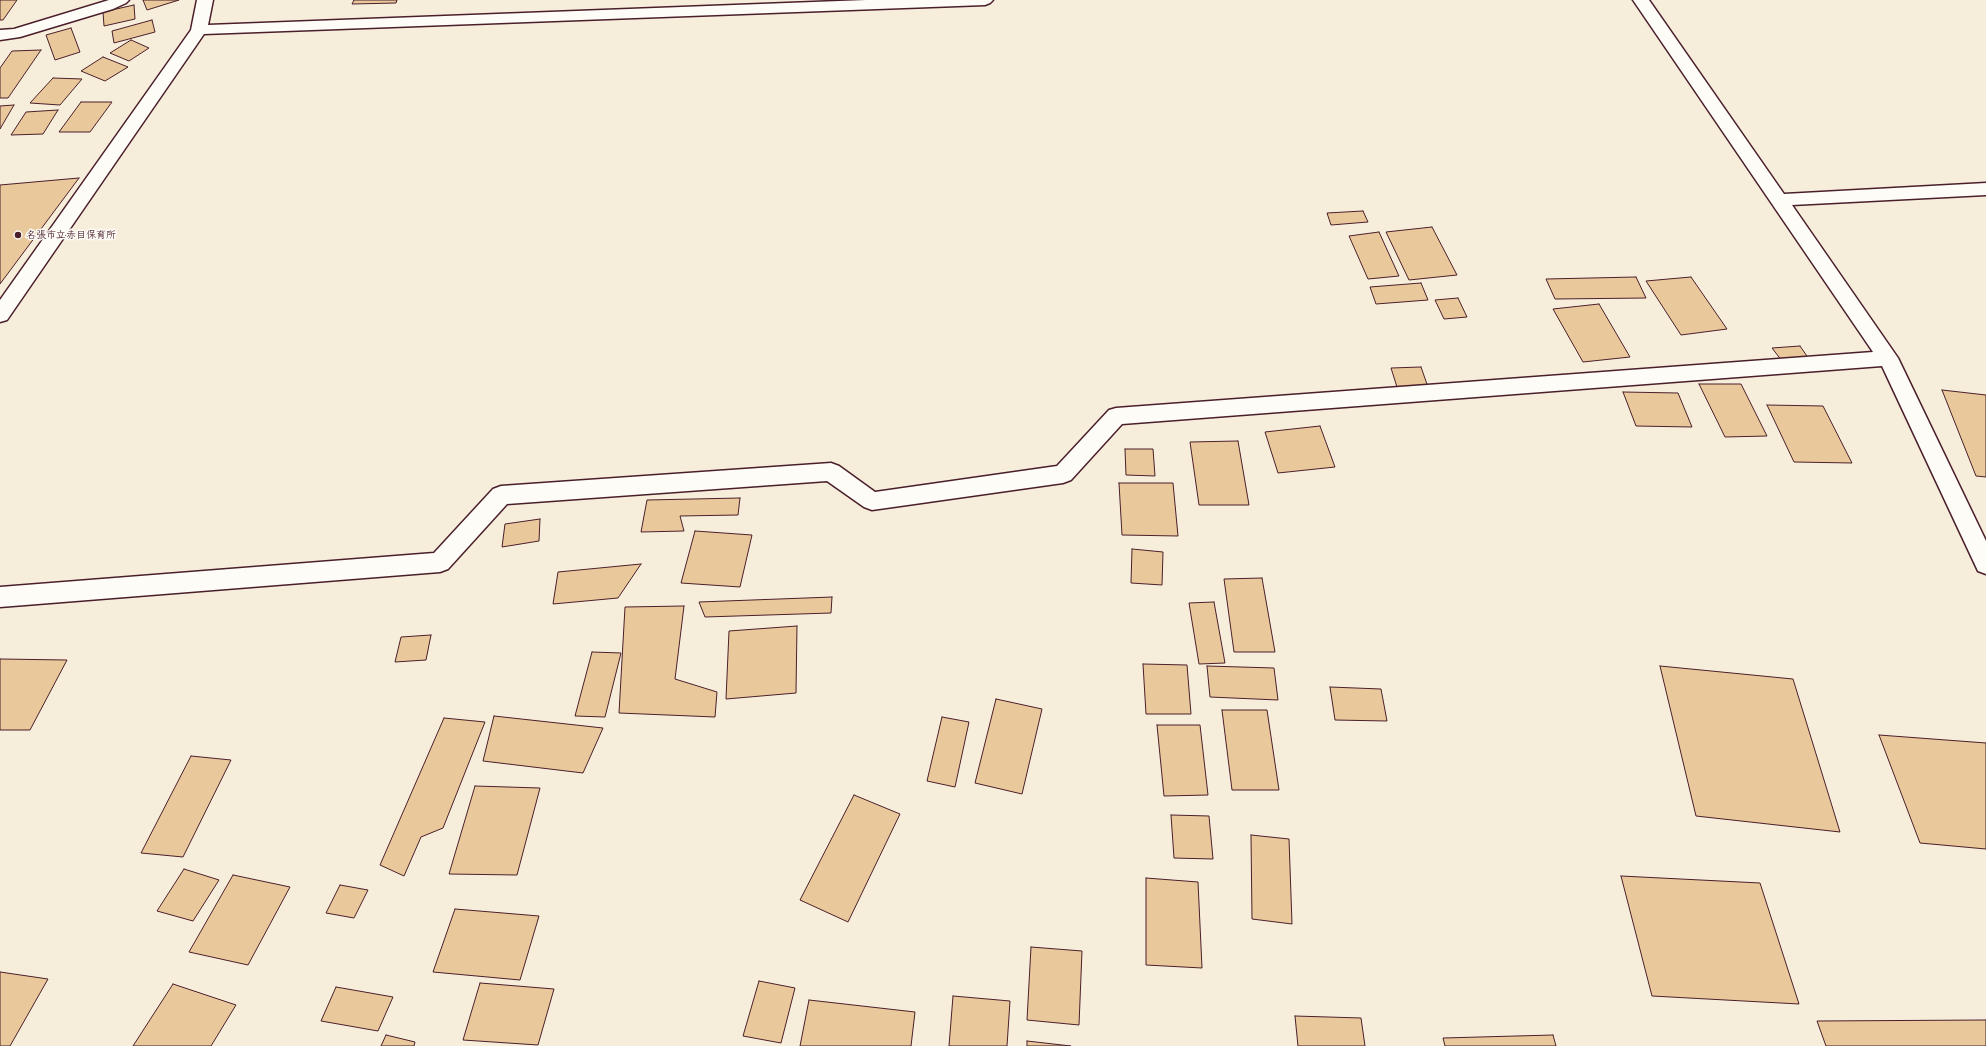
<!DOCTYPE html>
<meta charset="utf-8">
<style>
body{margin:0}
canvas{display:block;background:#f7eddb}
</style>
<canvas width="1986" height="1046"></canvas>
<script>
const ctx = document.querySelector('canvas').getContext('2d');
ctx.lineJoin = 'round';
function fill(path, color) { ctx.fillStyle = color; ctx.fill(path, 'evenodd'); }
const toPath = rows => new Path2D(rows.map(r => 'M' + r).join(''));
function strokePath(path, color, width, dash) { ctx.strokeStyle = color; ctx.lineWidth = width; ctx.lineCap = dash ? 'butt' : 'round'; ctx.setLineDash(dash || []); ctx.stroke(path); }
function label(font, color, halo, rows, align = 'center') {
  ctx.font = font + ' Delius,"Klee One",sans-serif'; ctx.lineWidth = 3; ctx.setLineDash([]); ctx.textBaseline = 'middle'; ctx.strokeStyle = halo; ctx.fillStyle = color; for (const [text, x, y, turn = 0] of rows) {
    ctx.save(); ctx.translate(x, y); ctx.rotate((+turn || 0) * Math.PI / 180); ctx.textAlign = isNaN(turn) ? turn : align; if (halo) ctx.strokeText(text, 0, 0); ctx.fillText(text, 0, 0); ctx.restore();
  }
}
const building = toPath([
 [0,0,17,0,3,20,0,20,0,0],
 [143,0,179,0,147,10,143,0],
 [354,0,397,0,396,3,352,4,354,0],
 [134,5,135,19,104,26,103,12,134,5],
 [152,20,155,32,114,43,112,31,152,20],
 [71,28,80,52,55,60,46,35,71,28],
 [131,40,149,48,129,61,110,53,131,40],
 [41,50,8,98,0,98,0,68,12,51,41,50],
 [103,57,128,67,105,81,81,71,103,57],
 [53,78,82,79,60,105,30,103,53,78],
 [81,102,112,102,90,132,59,132,81,102],
 [14,105,0,129,0,106,14,105],
 [58,110,43,134,11,135,26,112,58,110],
 [79,178,0,284,0,185,79,178],
 [1363,211,1368,222,1331,225,1327,213,1363,211],
 [1432,227,1457,275,1409,280,1386,232,1432,227],
 [1379,232,1399,276,1368,279,1349,236,1379,232],
 [1636,277,1646,298,1555,299,1546,279,1636,277],
 [1691,277,1727,329,1681,335,1646,281,1691,277],
 [1421,283,1428,300,1376,304,1370,287,1421,283],
 [1458,298,1467,317,1444,319,1435,300,1458,298],
 [1599,304,1630,357,1583,362,1553,309,1599,304],
 [1800,346,1809,359,1782,361,1772,348,1800,346],
 [1421,367,1428,387,1397,387,1391,368,1421,367],
 [1699,384,1741,384,1767,436,1725,437,1699,384],
 [1942,390,1986,395,1986,477,1976,476,1942,390],
 [1623,392,1678,393,1692,427,1636,426,1623,392],
 [1767,405,1823,406,1852,463,1794,462,1767,405],
 [1320,426,1335,467,1278,473,1265,432,1320,426],
 [1238,441,1249,505,1199,505,1190,442,1238,441],
 [1125,449,1153,449,1155,476,1126,475,1125,449],
 [1119,483,1173,483,1178,536,1122,535,1119,483],
 [740,498,738,515,680,516,684,531,641,532,647,500,740,498],
 [540,519,539,541,502,547,505,524,540,519],
 [695,531,752,535,740,587,681,583,695,531],
 [1132,549,1163,552,1162,585,1131,583,1132,549],
 [641,564,618,598,553,604,558,572,641,564],
 [1262,578,1275,652,1234,652,1224,579,1262,578],
 [832,597,831,613,705,617,699,602,832,597],
 [1214,602,1225,663,1199,664,1189,603,1214,602],
 [684,606,675,679,717,692,715,717,619,713,625,607,684,606],
 [797,626,796,693,726,699,729,631,797,626],
 [431,635,426,660,395,662,401,637,431,635],
 [592,652,621,653,605,717,575,716,592,652],
 [0,659,67,660,30,730,0,730,0,659],
 [1143,664,1187,665,1191,714,1146,714,1143,664],
 [1207,666,1274,668,1278,700,1210,697,1207,666],
 [1660,666,1793,679,1840,832,1696,816,1660,666],
 [1330,687,1381,689,1387,721,1335,720,1330,687],
 [996,699,1042,709,1022,794,975,783,996,699],
 [1222,710,1267,710,1279,790,1232,790,1222,710],
 [494,716,603,728,583,773,483,761,494,716],
 [942,717,969,722,955,787,927,781,942,717],
 [444,718,485,722,443,828,421,837,404,876,380,865,444,718],
 [1157,725,1200,725,1208,795,1164,796,1157,725],
 [1879,735,1986,743,1986,849,1920,843,1879,735],
 [191,756,231,760,183,857,141,853,191,756],
 [475,786,540,788,517,875,449,874,475,786],
 [854,795,900,814,848,922,800,900,854,795],
 [1171,815,1209,816,1213,859,1174,858,1171,815],
 [1251,835,1289,839,1292,924,1252,919,1251,835],
 [184,869,219,880,193,921,157,911,184,869],
 [233,875,290,887,248,965,189,952,233,875],
 [1621,876,1760,883,1799,1004,1652,996,1621,876],
 [1146,878,1198,882,1202,968,1146,965,1146,878],
 [340,885,368,890,354,918,326,913,340,885],
 [455,909,539,916,520,980,433,972,455,909],
 [1031,947,1082,951,1079,1025,1027,1020,1031,947],
 [0,972,48,979,10,1046,0,1046,0,972],
 [759,981,795,988,781,1043,743,1036,759,981],
 [480,983,554,989,538,1045,463,1040,480,983],
 [173,984,236,1005,211,1046,133,1046,173,984],
 [336,987,393,997,378,1031,321,1021,336,987],
 [953,996,1010,1001,1007,1046,949,1046,953,996],
 [809,1000,915,1012,911,1046,800,1046,809,1000],
 [1295,1016,1361,1018,1365,1046,1298,1046,1295,1016],
 [1986,1020,1986,1046,1826,1046,1817,1021,1986,1020],
 [386,1035,415,1042,414,1046,381,1046,386,1035],
 [1553,1035,1556,1046,1445,1046,1443,1038,1553,1035],
 [1027,1041,1071,1046,1027,1046,1027,1041]
]);
const street = toPath([
 [109,0,129,0,126,3,113,9,20,37,0,40,0,30,14,29,109,0],
 [197,0,213,0,208,25,866,0,993,0,990,3,985,5,204,34,7,320,0,322,0,300,191,30,197,0],
 [1633,0,1649,0,1784,194,1986,183,1986,195,1792,205,1898,358,1986,541,1986,574,1978,571,1882,366,1122,424,1071,480,1063,483,872,510,864,507,827,481,507,504,448,569,440,572,0,607,0,587,434,553,493,489,501,486,831,463,839,466,875,492,1057,466,1109,410,1116,408,1873,352,1633,0]
]);
const markers = [
 [18,235,4,"#4a1f2b"]
];
const poiNames = [
 ["名張市立赤目保育所",26,235]
];
fill(building, '#e9c99b');
strokePath(building, '#4a1f2b', 1);
strokePath(street, '#4a1f2b', 3);
fill(street, '#fdfcf7');
for (const [x, y, r, color] of markers) { const dot = new Path2D(); dot.arc(x, y, r, 0, 2 * Math.PI); ctx.fillStyle = color; ctx.fill(dot); strokePath(dot, '#fdfcf7', 1.5); }
label('bold 10px', '#4a1f2b', '#fdfcf7', poiNames, 'left');
</script>
